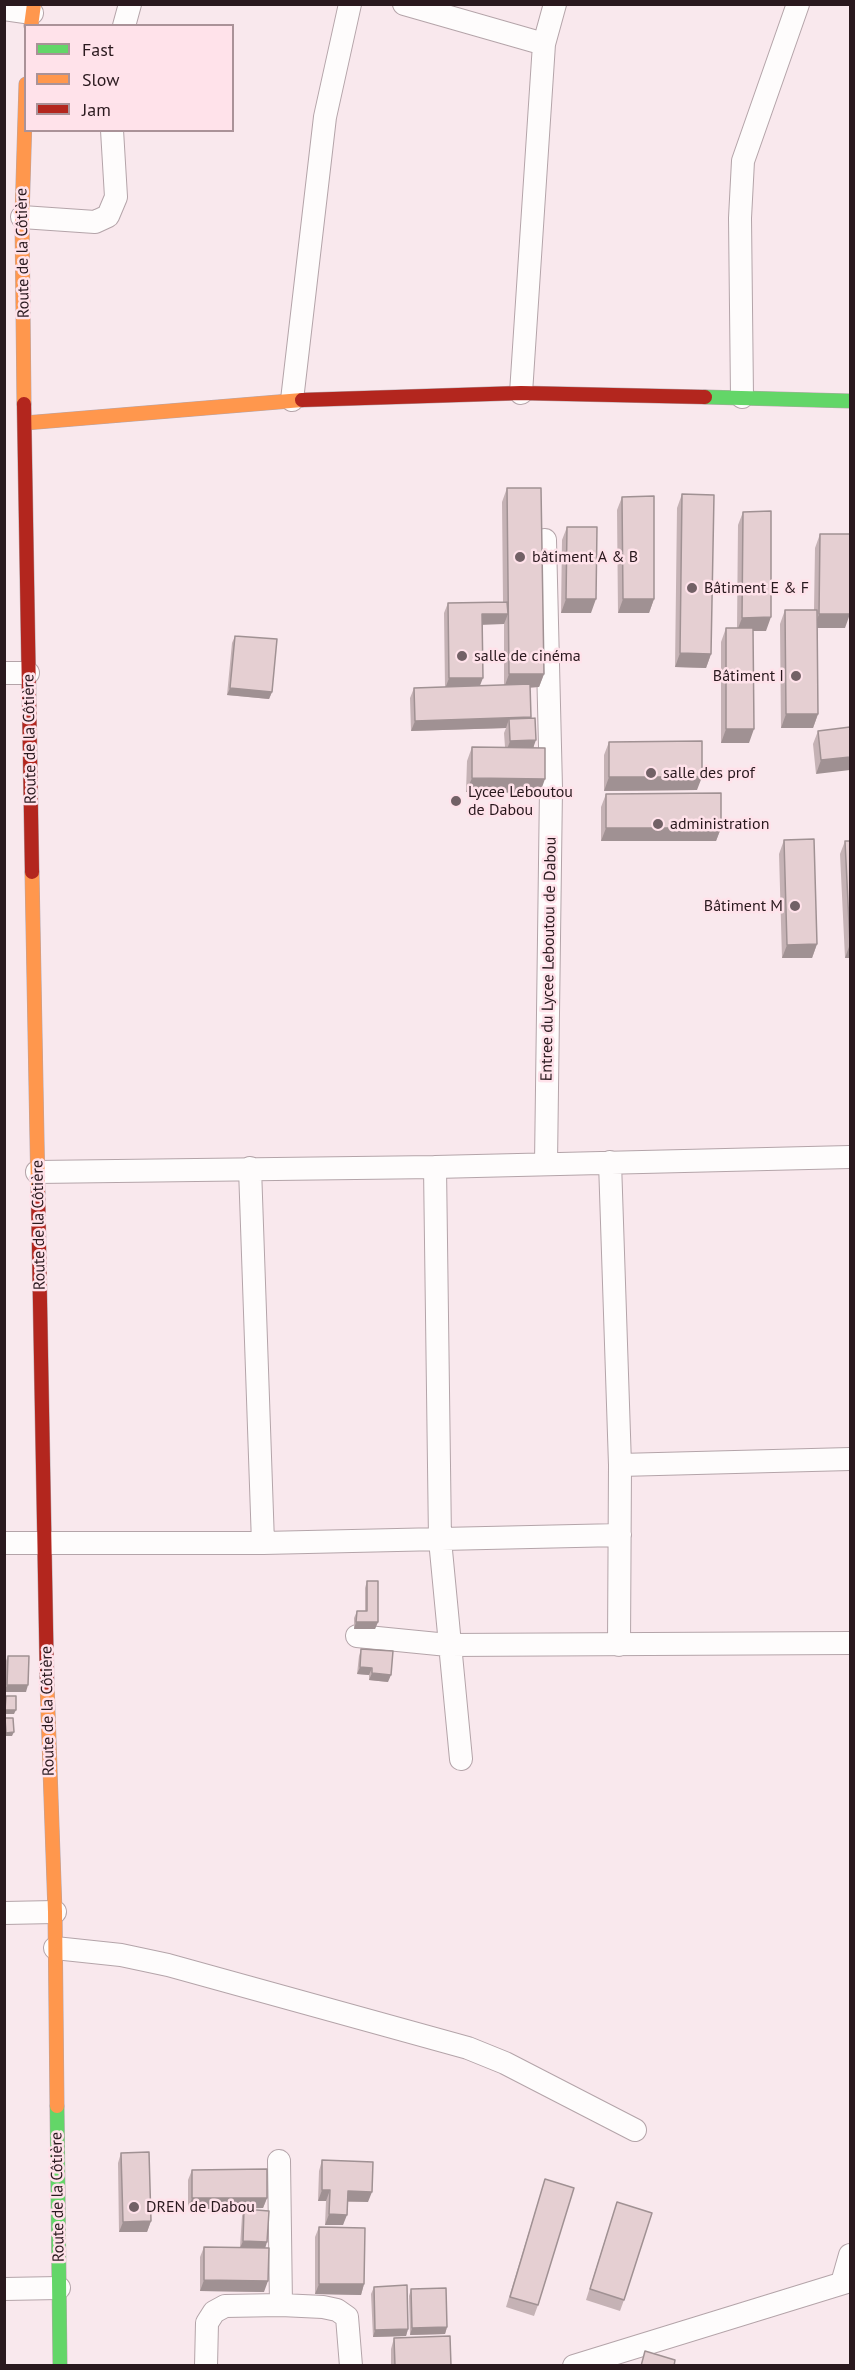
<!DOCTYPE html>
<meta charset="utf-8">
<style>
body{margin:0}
#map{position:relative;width:855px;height:2370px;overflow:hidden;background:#f9e8ed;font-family:"PT Sans",sans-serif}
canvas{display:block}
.frame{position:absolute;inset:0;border:6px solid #2a191e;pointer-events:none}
.legend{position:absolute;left:24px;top:24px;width:210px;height:108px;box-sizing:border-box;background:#ffe2ea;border:2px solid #aa9298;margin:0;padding:8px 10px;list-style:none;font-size:18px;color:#2a191e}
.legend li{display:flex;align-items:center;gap:12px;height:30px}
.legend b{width:30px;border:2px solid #aa9298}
</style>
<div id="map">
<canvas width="855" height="2370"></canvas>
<div class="frame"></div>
<ul class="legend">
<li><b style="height:8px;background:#63d668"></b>Fast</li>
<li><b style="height:8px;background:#ff974d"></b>Slow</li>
<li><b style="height:8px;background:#b3261e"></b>Jam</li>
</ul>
</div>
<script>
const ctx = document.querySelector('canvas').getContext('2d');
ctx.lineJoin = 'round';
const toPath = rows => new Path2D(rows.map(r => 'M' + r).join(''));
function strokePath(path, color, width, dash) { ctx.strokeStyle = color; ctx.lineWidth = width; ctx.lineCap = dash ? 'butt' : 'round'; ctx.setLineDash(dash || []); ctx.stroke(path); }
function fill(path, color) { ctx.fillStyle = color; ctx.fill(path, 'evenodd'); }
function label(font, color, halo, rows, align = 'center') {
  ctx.font = font + ' "PT Sans",sans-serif'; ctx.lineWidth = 5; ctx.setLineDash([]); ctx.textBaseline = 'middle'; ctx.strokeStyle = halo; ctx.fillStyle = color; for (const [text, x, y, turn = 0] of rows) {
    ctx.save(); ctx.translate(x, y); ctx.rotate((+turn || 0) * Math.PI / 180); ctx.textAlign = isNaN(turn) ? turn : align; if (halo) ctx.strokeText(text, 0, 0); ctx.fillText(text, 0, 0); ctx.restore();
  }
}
const street = toPath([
 [404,4,544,44],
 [4,9,32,13],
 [124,26,130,4],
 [22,217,95,222,108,216,116,197,112,130],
 [521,393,544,44,555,4],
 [742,397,740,218,743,161,798,4],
 [292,400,325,117,350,4],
 [545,540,551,788,546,1163],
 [4,673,28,673],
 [610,1162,620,1465,619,1645],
 [435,1167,440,1540,461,1759],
 [250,1168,263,1543],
 [37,1172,435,1167,850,1157],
 [620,1465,850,1459],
 [4,1543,263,1543,620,1535],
 [357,1636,448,1645,850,1643],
 [4,1913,55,1912],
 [55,1948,121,1955,168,1965,468,2048,505,2063,635,2130],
 [279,2161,281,2305],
 [842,2283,850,2255],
 [4,2289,59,2288],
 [206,2366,207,2323,214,2312,225,2306,281,2305,323,2307,337,2310,347,2317,351,2366],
 [574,2366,850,2281]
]);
const fast = toPath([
 [705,397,850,401],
 [57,2106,60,2366]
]);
const slow = toPath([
 [31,26,34,4],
 [24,404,22,217,26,84],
 [25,423,302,400],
 [32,872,38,1193],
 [47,1683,55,1912,57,2106]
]);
const jam = toPath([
 [302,400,521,393,705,397],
 [24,404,32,872],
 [38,1193,47,1683]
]);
const wall = toPath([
 [507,488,544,674,539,687,530,688,530,718,540,793,466,792,467,761,472,747,505,747,504,733,506,728,411,731,410,698,414,688,445,687,444,613,448,603,503,602,502,502],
 [483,624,504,624,504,685,480,686],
 [682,494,711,654,706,668,675,667,677,508],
 [622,497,654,599,649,613,618,613,617,510],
 [743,512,766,631,753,631,749,743,721,743,721,642,726,628,737,628,738,525],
 [567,527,591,613,561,613,562,540],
 [820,534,845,628,817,628,818,714,813,728,781,728,780,624,785,610,814,610,815,548],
 [235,636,272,692,269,699,227,695,232,643],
 [850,727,816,774,813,744,818,731],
 [609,742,697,790,604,791,604,755],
 [606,794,721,828,716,841,601,841,601,807],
 [784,840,817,944,812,958,782,958,779,854],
 [845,841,850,841,850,958,845,958,840,854],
 [367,1581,378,1622,375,1629,354,1629,354,1618,357,1611,365,1611,365,1588],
 [361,1649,388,1682,369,1680,369,1675,357,1674,359,1656],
 [8,1656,26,1692,4,1692,5,1663],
 [121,2153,151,2221,147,2232,119,2232,118,2163],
 [322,2160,368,2202,347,2202,343,2225,325,2225,326,2201,318,2201,319,2171],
 [192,2170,267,2198,263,2208,188,2209,188,2180],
 [545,2179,538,2305,534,2316,506,2307],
 [617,2202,624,2300,620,2311,586,2300],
 [244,2209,265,2248,264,2292,200,2291,200,2257,204,2247,240,2247,242,2216],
 [319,2227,364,2284,361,2295,315,2294,315,2237],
 [374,2287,408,2329,406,2336,373,2337,371,2294],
 [411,2289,447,2327,445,2334,410,2335,409,2296],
 [394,2338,451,2366,391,2366,391,2349]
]);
const shadedWall = toPath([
 [566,599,596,599,591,613,561,613],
 [623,599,654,599,649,613,618,613],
 [482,614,508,614,504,624,479,625],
 [819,614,850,614,845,628,814,628],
 [771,617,766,631,737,631,742,618],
 [680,653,711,654,706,668,675,667],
 [509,674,544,674,539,687,504,688],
 [449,678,483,678,479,688,445,689],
 [230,688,272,692,269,699,227,695],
 [786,714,818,714,813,728,781,728],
 [531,717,527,727,509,719,506,728,411,731,415,721],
 [726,729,754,729,749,743,721,743],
 [536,740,531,754,505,755,510,741],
 [850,757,850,770,816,774,821,760],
 [609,777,702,777,697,790,604,791],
 [472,778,545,779,540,793,466,792],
 [606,828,721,828,716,841,601,841],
 [817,944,812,958,782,958,787,945],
 [850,944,850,958,845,958],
 [356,1622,378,1622,375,1629,354,1629],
 [360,1667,372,1668,369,1675,357,1674],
 [372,1673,391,1675,388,1682,369,1680],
 [7,1685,28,1685,26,1692,4,1692],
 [5,1710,16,1710,14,1714,4,1714],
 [14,1732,12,1736,4,1736,6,1733],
 [322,2190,330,2190,326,2201,318,2201],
 [348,2191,372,2192,368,2202,344,2201],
 [192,2198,267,2198,263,2208,188,2209],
 [329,2214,347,2215,343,2225,325,2225],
 [151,2221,147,2232,119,2232,123,2222],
 [243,2241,267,2242,265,2249,240,2248],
 [204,2280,268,2281,264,2292,200,2291],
 [319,2284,364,2284,361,2295,315,2294],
 [447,2327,445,2334,410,2335,412,2328],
 [408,2329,406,2336,373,2337,375,2330]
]);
const building = toPath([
 [507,488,541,488,544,674,509,674,507,488],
 [682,494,714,495,711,654,680,653,682,494],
 [654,496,654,599,623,599,622,497,654,496],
 [771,511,771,617,742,618,743,512,771,511],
 [567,527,597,527,596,599,566,599,567,527],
 [820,534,850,534,850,614,819,614,820,534],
 [507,602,508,614,482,614,483,678,449,678,448,603,507,602],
 [785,610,817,610,818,714,786,714,785,610],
 [726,628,753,628,754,729,726,729,726,628],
 [235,636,277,639,272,692,230,688,235,636],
 [530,684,531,717,415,721,414,688,530,684],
 [535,718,536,740,510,741,509,719,535,718],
 [850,727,850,757,821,760,818,731,850,727],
 [702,741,702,777,609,777,609,742,702,741],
 [472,747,545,748,545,779,472,778,472,747],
 [721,793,721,828,606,828,606,794,721,793],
 [814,839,817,944,787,945,784,840,814,839],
 [845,841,850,841,850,944,845,841],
 [367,1581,378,1581,378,1622,356,1622,357,1611,367,1611,367,1581],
 [361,1649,393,1651,391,1675,372,1673,372,1668,360,1667,361,1649],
 [8,1656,29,1656,28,1685,7,1685,8,1656],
 [6,1696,16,1696,16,1710,5,1710,6,1696],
 [5,1718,13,1718,14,1732,6,1733,5,1718],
 [149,2152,151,2221,123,2222,121,2153,149,2152],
 [322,2160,373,2162,372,2192,348,2191,347,2215,329,2214,330,2190,322,2190,322,2160],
 [267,2169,267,2198,192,2198,192,2170,267,2169],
 [545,2179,574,2188,538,2305,510,2297,545,2179],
 [617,2202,652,2213,624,2300,590,2289,617,2202],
 [244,2209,269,2211,267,2242,243,2241,244,2209],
 [319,2227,365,2228,364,2284,319,2284,319,2227],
 [204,2247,269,2248,268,2281,204,2280,204,2247],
 [407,2285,408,2329,375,2330,374,2287,407,2285],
 [446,2288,447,2327,412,2328,411,2289,446,2288],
 [450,2336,451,2366,395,2366,394,2338,450,2336],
 [645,2351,675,2360,674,2366,641,2366,645,2351]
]);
const markers = [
 [520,557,6,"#726166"],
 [692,588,6,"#726166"],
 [462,656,6,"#726166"],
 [796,676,6,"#726166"],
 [651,773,6,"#726166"],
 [456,801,6,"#726166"],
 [658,824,6,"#726166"],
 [795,906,6,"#726166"],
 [134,2207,6,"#726166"]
];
const streetNames = [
 ["Route de la Côtière",23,253,-91],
 ["Route de la Côtière",30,739,-91],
 ["Entree du Lycee Leboutou de Dabou",549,959,-89],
 ["Route de la Côtière",39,1225,-91],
 ["Route de la Côtière",48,1711,-91],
 ["Route de la Côtière",58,2197,-91]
];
const poiNames = [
 ["bâtiment A & B",532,557],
 ["Bâtiment E & F",704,588],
 ["salle de cinéma",474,656],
 ["Bâtiment I",784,676,"right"],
 ["salle des prof",663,773],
 ["Lycee Leboutou",468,792],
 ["de Dabou",468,810],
 ["administration",670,824],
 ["Bâtiment M",783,906,"right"],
 ["DREN de Dabou",146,2207]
];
strokePath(street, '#b4a4a9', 24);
strokePath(fast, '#b4a4a9', 15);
strokePath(slow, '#b4a4a9', 15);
strokePath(jam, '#b4a4a9', 15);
strokePath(street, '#fefcfc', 22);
strokePath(fast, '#63d668', 14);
strokePath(slow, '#ff974d', 14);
strokePath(jam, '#b3261e', 14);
fill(wall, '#c5b2b5');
fill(shadedWall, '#a09193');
fill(building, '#e5cfd2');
strokePath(building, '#a09193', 1.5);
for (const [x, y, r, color] of markers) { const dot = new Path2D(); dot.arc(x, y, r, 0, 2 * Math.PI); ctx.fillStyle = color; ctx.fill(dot); strokePath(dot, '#ffe2ea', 2); }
label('16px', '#2a191e', '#ffe2ea', streetNames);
label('16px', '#2a191e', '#ffe2ea', poiNames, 'left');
</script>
